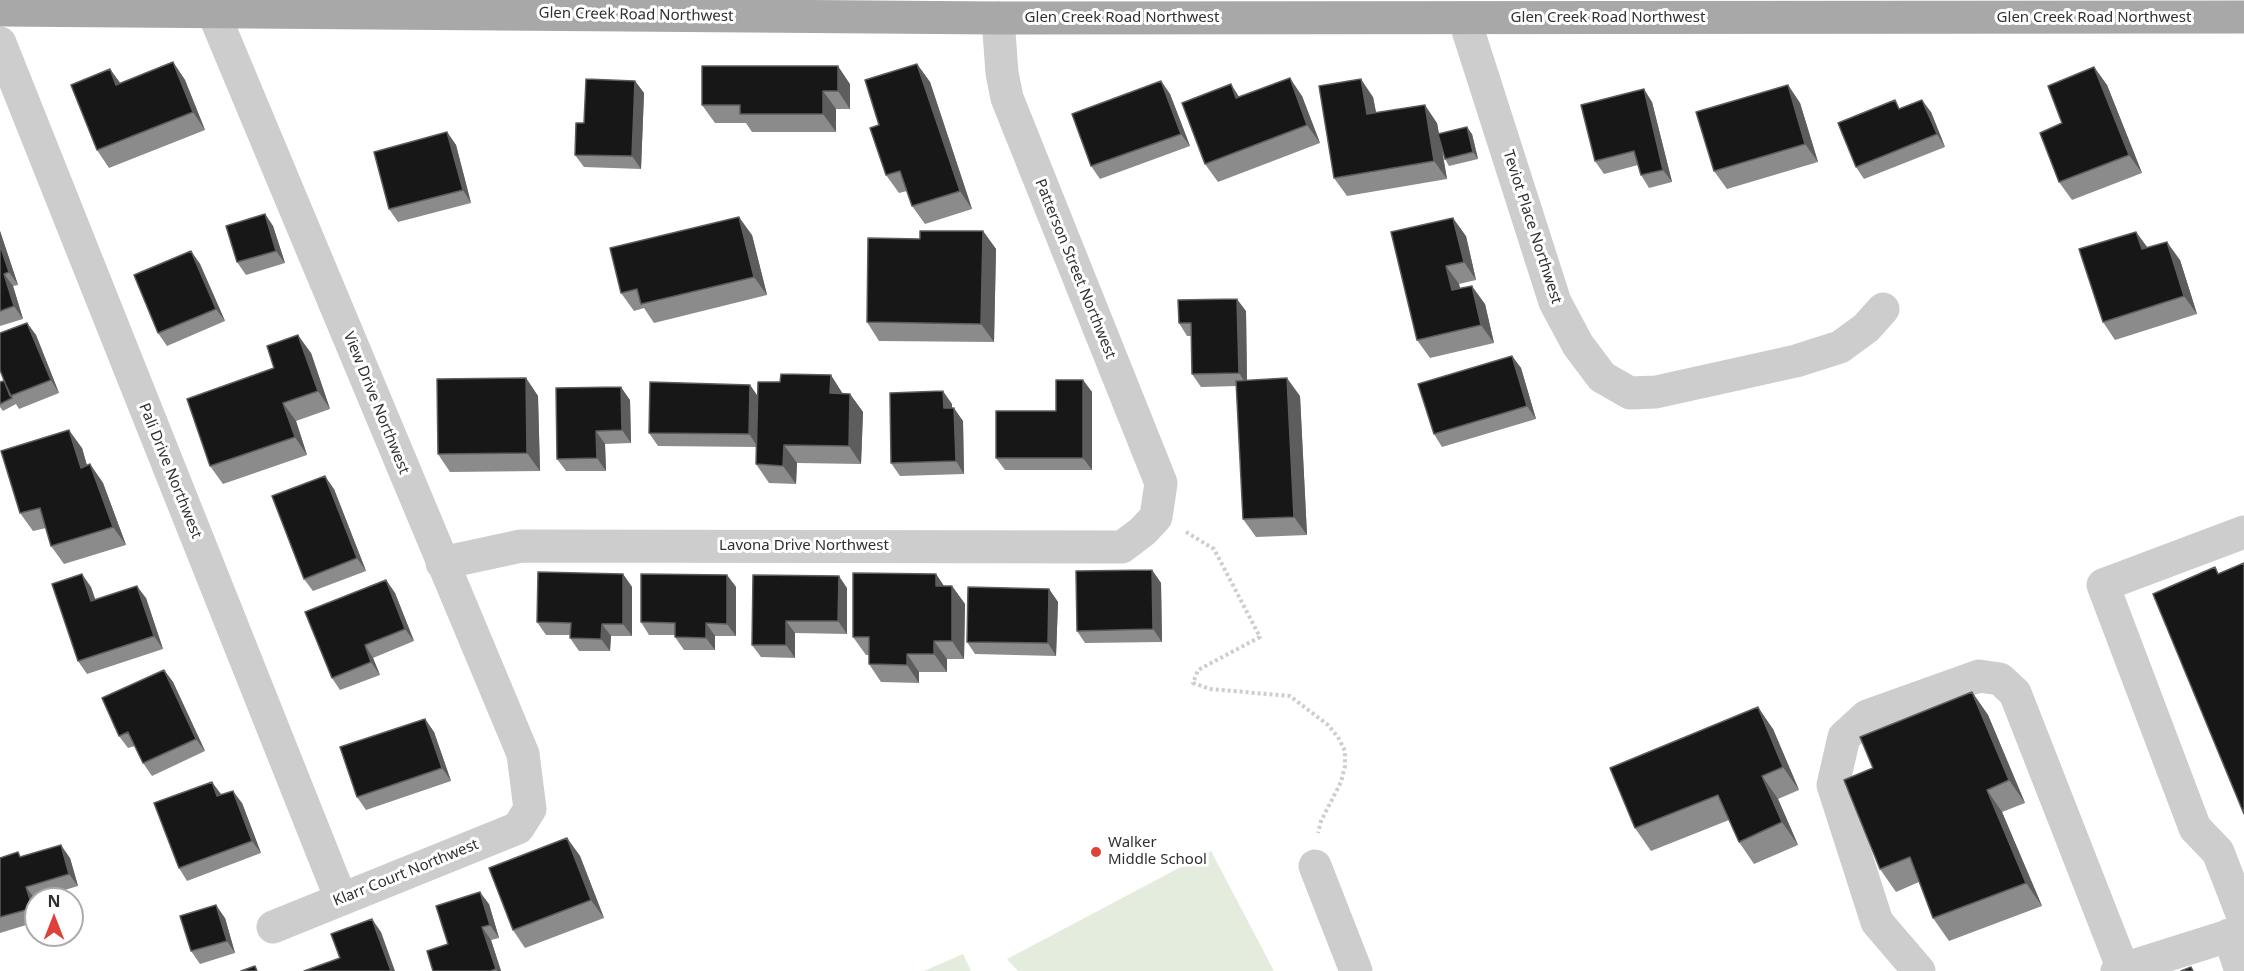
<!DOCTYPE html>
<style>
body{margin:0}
#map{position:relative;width:2244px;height:971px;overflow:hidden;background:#fff;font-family:"Noto Sans",sans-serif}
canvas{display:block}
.north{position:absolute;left:24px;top:887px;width:60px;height:60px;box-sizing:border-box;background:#fff;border:2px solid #acacac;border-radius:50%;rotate:0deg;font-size:16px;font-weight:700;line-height:24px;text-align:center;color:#303030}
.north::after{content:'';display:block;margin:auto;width:21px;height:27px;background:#de403a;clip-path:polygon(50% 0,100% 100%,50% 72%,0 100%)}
</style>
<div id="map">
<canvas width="2244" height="971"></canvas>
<div class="north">N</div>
</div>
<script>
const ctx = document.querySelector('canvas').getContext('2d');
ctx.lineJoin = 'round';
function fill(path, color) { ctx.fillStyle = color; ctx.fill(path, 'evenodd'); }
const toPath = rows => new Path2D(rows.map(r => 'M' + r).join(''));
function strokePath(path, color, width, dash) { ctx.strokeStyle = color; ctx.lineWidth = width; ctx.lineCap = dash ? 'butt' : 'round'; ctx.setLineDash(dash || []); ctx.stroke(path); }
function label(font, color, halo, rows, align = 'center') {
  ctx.font = font + ' "Noto Sans",sans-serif'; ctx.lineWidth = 6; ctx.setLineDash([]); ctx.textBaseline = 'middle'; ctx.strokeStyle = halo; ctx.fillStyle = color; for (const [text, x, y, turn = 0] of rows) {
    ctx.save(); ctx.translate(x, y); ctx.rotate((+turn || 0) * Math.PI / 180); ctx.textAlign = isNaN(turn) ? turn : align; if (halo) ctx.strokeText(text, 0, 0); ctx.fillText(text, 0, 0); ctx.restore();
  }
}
const green = toPath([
 [1211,851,1274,971,1018,971,1007,959],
 [963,954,971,971,924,971]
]);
const path = toPath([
 [1186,532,1214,549,1260,637,1198,670,1193,683,1210,689,1290,696,1328,725,1338,737,1345,751,1345,766,1341,782,1321,821,1318,833]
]);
const minor = toPath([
 [208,0,523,754,530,809,518,828,273,927],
 [1464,18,1555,302,1578,345,1602,377,1630,393,1656,392,1796,361,1840,347,1866,328,1883,309],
 [0,43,341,899],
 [2244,532,2103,585,2195,828,2218,852,2244,919],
 [442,563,521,546,1122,547,1143,531,1156,517,1161,483,1007,98,1002,73,998,18],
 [1315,866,1356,971],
 [2229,935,2241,971],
 [1919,971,1877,922,1833,785,1844,737,1867,716,1979,676,2000,679,2015,693,2123,969],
 [2117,971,2244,931]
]);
const major = toPath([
 [0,10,998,18,2244,17]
]);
const wall = toPath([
 [173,62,185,80,205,130,109,168,97,150,110,69,120,83],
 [917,64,930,82,972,209,925,224,912,206,907,191,899,193,886,175,879,125],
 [2094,67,2107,85,2142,173,2072,200,2059,182,2062,123],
 [635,81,644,93,641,169,584,167,575,155,584,123],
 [1161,81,1170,94,1190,146,1100,179,1091,166],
 [850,84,850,109,836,109,836,132,752,132,746,123,715,123,702,105],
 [1788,85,1800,103,1818,162,1727,189,1714,171],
 [1302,96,1320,143,1218,182,1205,164,1239,97],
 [1373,97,1376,113,1437,123,1439,134,1472,134,1478,159,1449,166,1445,159,1442,149,1447,179,1347,196,1334,178],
 [1652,102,1672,182,1649,188,1641,175,1638,165,1604,174,1595,161],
 [1901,108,1931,112,1945,147,1864,179,1856,167],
 [447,132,456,145,471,203,398,222,389,209],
 [265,214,273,226,285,263,246,275,237,262],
 [0,231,18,285,13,286,23,319,0,326],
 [983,231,996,249,994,342,879,341,867,322,920,239],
 [1391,232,1466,236,1476,280,1459,284,1460,289,1485,304,1494,343,1430,358,1417,340],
 [2136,232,2148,248,2180,260,2197,314,2115,340,2103,322],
 [752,235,767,295,654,323,644,308,634,311,621,293],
 [191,251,200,264,225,321,167,346,158,333],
 [1246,311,1247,381,1300,396,1307,535,1256,537,1243,519,1237,386,1201,387,1192,374,1191,336,1187,336,1179,323],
 [27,323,36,335,59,393,19,409,16,404,3,411,0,407,0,382,4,381],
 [311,353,330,409,296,421,307,455,223,484,210,466,274,368],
 [1512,356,1521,368,1536,419,1442,447,1434,434],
 [526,378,538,396,540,471,450,472,438,454],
 [1083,380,1092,392,1092,470,1005,470,996,458,1056,411],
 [750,385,758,397,850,394,863,412,861,464,797,463,796,484,769,483,756,464,757,447,658,446,649,433],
 [630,400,631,443,605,444,606,471,566,471,557,459],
 [952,404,952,408,963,421,964,474,900,476,891,463],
 [82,448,87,466,90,464,103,483,126,545,64,564,51,546,46,528,33,531,20,513],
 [334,489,366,571,313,591,304,579],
 [1152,570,1161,583,1162,642,1085,643,1077,631],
 [623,574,632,587,632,636,611,636,610,651,579,651,570,638,570,635,546,635,537,622],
 [936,574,944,586,952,586,965,604,964,659,947,659,947,672,919,672,919,683,881,682,869,664,869,655,866,655,853,637],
 [727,575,736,587,736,636,715,636,715,650,684,650,675,637,675,635,649,635,641,622],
 [753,575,847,588,847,634,795,633,795,658,761,657,752,645],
 [386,580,395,593,414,641,373,658,380,675,340,690,332,678],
 [91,587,95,600,146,598,163,649,87,674,78,661],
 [1049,589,1058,602,1056,656,975,654,967,642],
 [164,670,173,682,205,751,152,776,143,763,135,746,128,748,119,736],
 [1972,692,1988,715,2025,803,2002,812,2042,906,1949,941,1933,918,1919,882,1896,892,1880,869,1873,768],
 [425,719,434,732,451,781,366,810,357,797],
 [1773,729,1799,790,1778,799,1798,845,1754,864,1739,842,1729,820,1651,851,1635,828],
 [221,795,242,803,261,853,187,881,179,868],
 [567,838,580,856,604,918,525,948,513,930],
 [22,857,70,858,78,886,35,899,36,902,36,922,0,933,0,858],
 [489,904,499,938,491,940,501,971,433,971,448,944],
 [225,918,235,953,200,964,191,951]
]);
const shadedWall = toPath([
 [173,62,185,80,205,130,193,112],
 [917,64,930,82,972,209,960,191],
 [838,66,850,84,850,109,838,91],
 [2094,67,2107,85,2142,173,2129,155],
 [110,69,123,87,116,85],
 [1290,78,1302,96,1320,143,1307,125],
 [1361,79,1373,97,1380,132,1367,114],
 [635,81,644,93,641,169,632,156],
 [1161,81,1170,94,1190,146,1181,134],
 [1231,84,1243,103,1236,98],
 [1788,85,1800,103,1818,162,1805,144],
 [1644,89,1652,102,1672,182,1663,170],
 [823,91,836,109,836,132,823,114],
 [1922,100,1931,112,1945,147,1937,134],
 [1425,105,1437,123,1447,179,1434,161],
 [1467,127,1472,134,1478,159,1473,152],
 [447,132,456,145,471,203,463,190],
 [265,214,273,226,285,263,276,251],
 [739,217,752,235,767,295,754,277],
 [1453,218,1466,236,1476,280,1464,262],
 [0,231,18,285,9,272,0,245],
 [983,231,996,249,994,342,981,324],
 [2136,232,2149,250,2142,249],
 [2167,242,2180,260,2197,314,2184,296],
 [191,251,200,264,225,321,216,309],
 [1446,266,1459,284,1465,309,1452,290],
 [4,274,13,286,23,319,14,306],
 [1472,286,1485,304,1494,343,1481,325],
 [1237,299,1246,311,1247,385,1239,373],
 [27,323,36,335,59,393,51,380],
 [298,335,311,353,330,409,318,391],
 [1512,356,1521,368,1536,419,1527,406],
 [831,375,843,394,830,393],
 [526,378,538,396,540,471,527,453],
 [1287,378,1300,396,1307,535,1294,517],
 [1083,380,1092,392,1092,470,1083,458],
 [750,385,759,398,758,447,749,434],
 [621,387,630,400,631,443,622,430],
 [943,391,952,404,952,421,944,408],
 [850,394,863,412,861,464,849,446],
 [283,403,296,421,307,455,295,437],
 [954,408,963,421,964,474,956,461],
 [69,430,82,448,93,486,81,468],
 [596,431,605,444,606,471,597,458],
 [784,445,797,463,796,484,783,466],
 [90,464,103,483,126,545,113,527],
 [325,476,334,489,366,571,357,558],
 [1152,570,1161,583,1162,642,1153,629],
 [82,574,91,587,100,613,91,601],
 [623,574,632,587,632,636,623,624],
 [936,574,948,592,936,586],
 [727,575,736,587,736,636,727,624],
 [839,576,847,588,847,634,838,621],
 [386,580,395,593,414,641,405,629],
 [137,586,146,598,163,649,154,636],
 [952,586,965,604,964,659,952,641],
 [1049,589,1058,602,1056,656,1048,643],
 [786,621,795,633,795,658,786,645],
 [706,623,715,636,715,650,706,638],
 [602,624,611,636,610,651,601,639],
 [934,641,947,659,947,672,934,654],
 [365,645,373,658,380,675,371,662],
 [907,654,919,672,919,683,907,665],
 [164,670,173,682,205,751,196,739],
 [1972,692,1988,715,2025,803,2009,780],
 [1758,707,1773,729,1799,790,1783,767],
 [425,719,434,732,451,781,442,768],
 [1762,776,1778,799,1798,845,1782,822],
 [212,782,221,794,226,809,217,796],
 [1987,790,2002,812,2042,906,2026,883],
 [233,791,242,803,261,853,252,841],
 [567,838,580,856,604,918,591,900],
 [61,845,70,858,78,886,69,874],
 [26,887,35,899,36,902,36,912,33,908],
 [480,892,489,904,499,938,490,925],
 [216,905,225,918,235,953,227,941],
 [372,919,381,932,395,971,391,971],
 [482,927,491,940,501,971,497,971,496,969]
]);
const building = toPath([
 [173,62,193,112,97,150,71,85,110,69,116,85,173,62],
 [917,64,960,191,912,206,900,171,886,175,870,128,879,125,865,80,917,64],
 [702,66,838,66,838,91,823,91,823,114,740,114,740,105,702,105,702,66],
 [2094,67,2129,155,2059,182,2040,133,2062,123,2048,86,2094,67],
 [1290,78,1307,125,1205,164,1182,103,1231,84,1236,98,1290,78],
 [586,79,635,81,632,156,575,155,576,123,584,123,586,79],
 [1361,79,1367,114,1425,105,1434,161,1334,178,1319,86,1361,79],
 [1161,81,1181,134,1091,166,1072,114,1161,81],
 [1788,85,1805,144,1714,171,1696,112,1788,85],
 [1644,89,1663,170,1641,175,1634,151,1595,161,1581,105,1644,89],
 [1895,100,1899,109,1922,100,1937,134,1856,167,1838,123,1895,100],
 [1467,127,1473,152,1445,159,1438,134,1467,127],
 [447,132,463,190,389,209,374,152,447,132],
 [265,214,276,251,237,262,226,226,265,214],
 [739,217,754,277,641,304,637,289,621,293,610,248,739,217],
 [1453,218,1464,262,1446,266,1452,290,1472,286,1481,325,1417,340,1391,232,1453,218],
 [920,231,983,231,981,324,867,322,868,238,920,239,920,231],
 [2136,232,2142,249,2167,242,2184,296,2103,322,2079,249,2136,232],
 [0,245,9,272,4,274,14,306,0,311,0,245],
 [191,251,216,309,158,333,134,275,191,251],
 [1237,299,1239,373,1192,374,1191,323,1179,323,1178,300,1237,299],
 [27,323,51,380,10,396,0,370,0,333,27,323],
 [298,335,318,391,283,403,295,437,210,466,187,399,274,368,267,346,298,335],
 [1512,356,1527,406,1434,434,1418,384,1512,356],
 [781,374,831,375,830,393,850,394,849,446,784,445,783,466,756,464,758,382,780,382,781,374],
 [526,378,527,453,438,454,437,379,526,378],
 [1287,378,1294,517,1243,519,1236,381,1287,378],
 [1056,380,1083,380,1083,458,996,458,996,411,1056,411,1056,380],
 [4,381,12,398,0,404,0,382,4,381],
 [650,382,750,385,749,434,649,433,650,382],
 [621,387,622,430,596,431,597,458,557,459,556,388,621,387],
 [943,391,944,408,954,408,956,461,891,463,890,393,943,391],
 [69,430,81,468,90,464,113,527,51,546,40,508,20,513,1,451,69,430],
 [325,476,357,558,304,579,272,496,325,476],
 [2244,563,2244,814,2153,594,2215,567,2218,574,2244,563],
 [1152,570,1153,629,1077,631,1076,571,1152,570],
 [538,572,623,574,623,624,602,624,601,639,570,638,571,623,537,622,538,572],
 [853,573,936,574,936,586,952,586,952,641,934,641,934,654,907,654,907,665,869,664,869,637,853,637,853,573],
 [82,574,91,601,137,586,154,636,78,661,52,584,82,574],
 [641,574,727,575,727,624,706,623,706,638,675,637,675,623,641,622,641,574],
 [753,575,839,576,838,621,786,621,786,645,752,645,753,575],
 [386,580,405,629,365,645,371,662,332,678,305,612,386,580],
 [968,587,1049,589,1048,643,967,642,968,587],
 [164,670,196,739,143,763,128,732,119,736,102,698,164,670],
 [1972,692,2009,780,1987,790,2026,883,1933,918,1910,857,1880,869,1844,780,1873,768,1860,737,1972,692],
 [1758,707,1783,767,1762,776,1782,822,1739,842,1718,795,1635,828,1610,768,1758,707],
 [425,719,442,768,357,797,340,747,425,719],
 [212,782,217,796,233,791,252,841,179,868,154,803,212,782],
 [567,838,591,900,513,930,489,868,567,838],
 [61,845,69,874,26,887,33,908,0,917,0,858,18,852,20,857,61,845],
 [480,892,490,925,482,927,496,969,490,971,433,971,427,951,448,944,436,906,480,892],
 [216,905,227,941,191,951,180,916,216,905],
 [372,919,391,971,304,971,340,958,331,934,372,919],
 [255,966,257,971,241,971,255,966],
 [2191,967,2193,971,2181,971,2191,967]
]);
const markers = [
 [1096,852,6,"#de403a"]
];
const streetNames = [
 ["Glen Creek Road Northwest",636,15,1],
 ["Glen Creek Road Northwest",1122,18],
 ["Glen Creek Road Northwest",1608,18],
 ["Glen Creek Road Northwest",2094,18],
 ["Teviot Place Northwest",1532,227,72],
 ["Patterson Street Northwest",1075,269,68],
 ["View Drive Northwest",376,403,68],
 ["Pali Drive Northwest",170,471,68],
 ["Lavona Drive Northwest",804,546],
 ["Klarr Court Northwest",406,873,-22]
];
const poiNames = [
 ["Walker",1108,843],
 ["Middle School",1108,860]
];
fill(green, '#e4ecde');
strokePath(path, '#cdcdcd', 4, [3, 3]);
strokePath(minor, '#cdcdcd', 33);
strokePath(major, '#a8a8a8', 33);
fill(wall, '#8b8b8b');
fill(shadedWall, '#5d5d5d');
fill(building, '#171717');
strokePath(building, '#5d5d5d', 1.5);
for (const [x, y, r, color] of markers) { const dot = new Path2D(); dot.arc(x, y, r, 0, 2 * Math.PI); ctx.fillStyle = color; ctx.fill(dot); strokePath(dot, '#fff', 2); }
label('15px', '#303030', '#fff', streetNames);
label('15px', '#303030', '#fff', poiNames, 'left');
</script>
